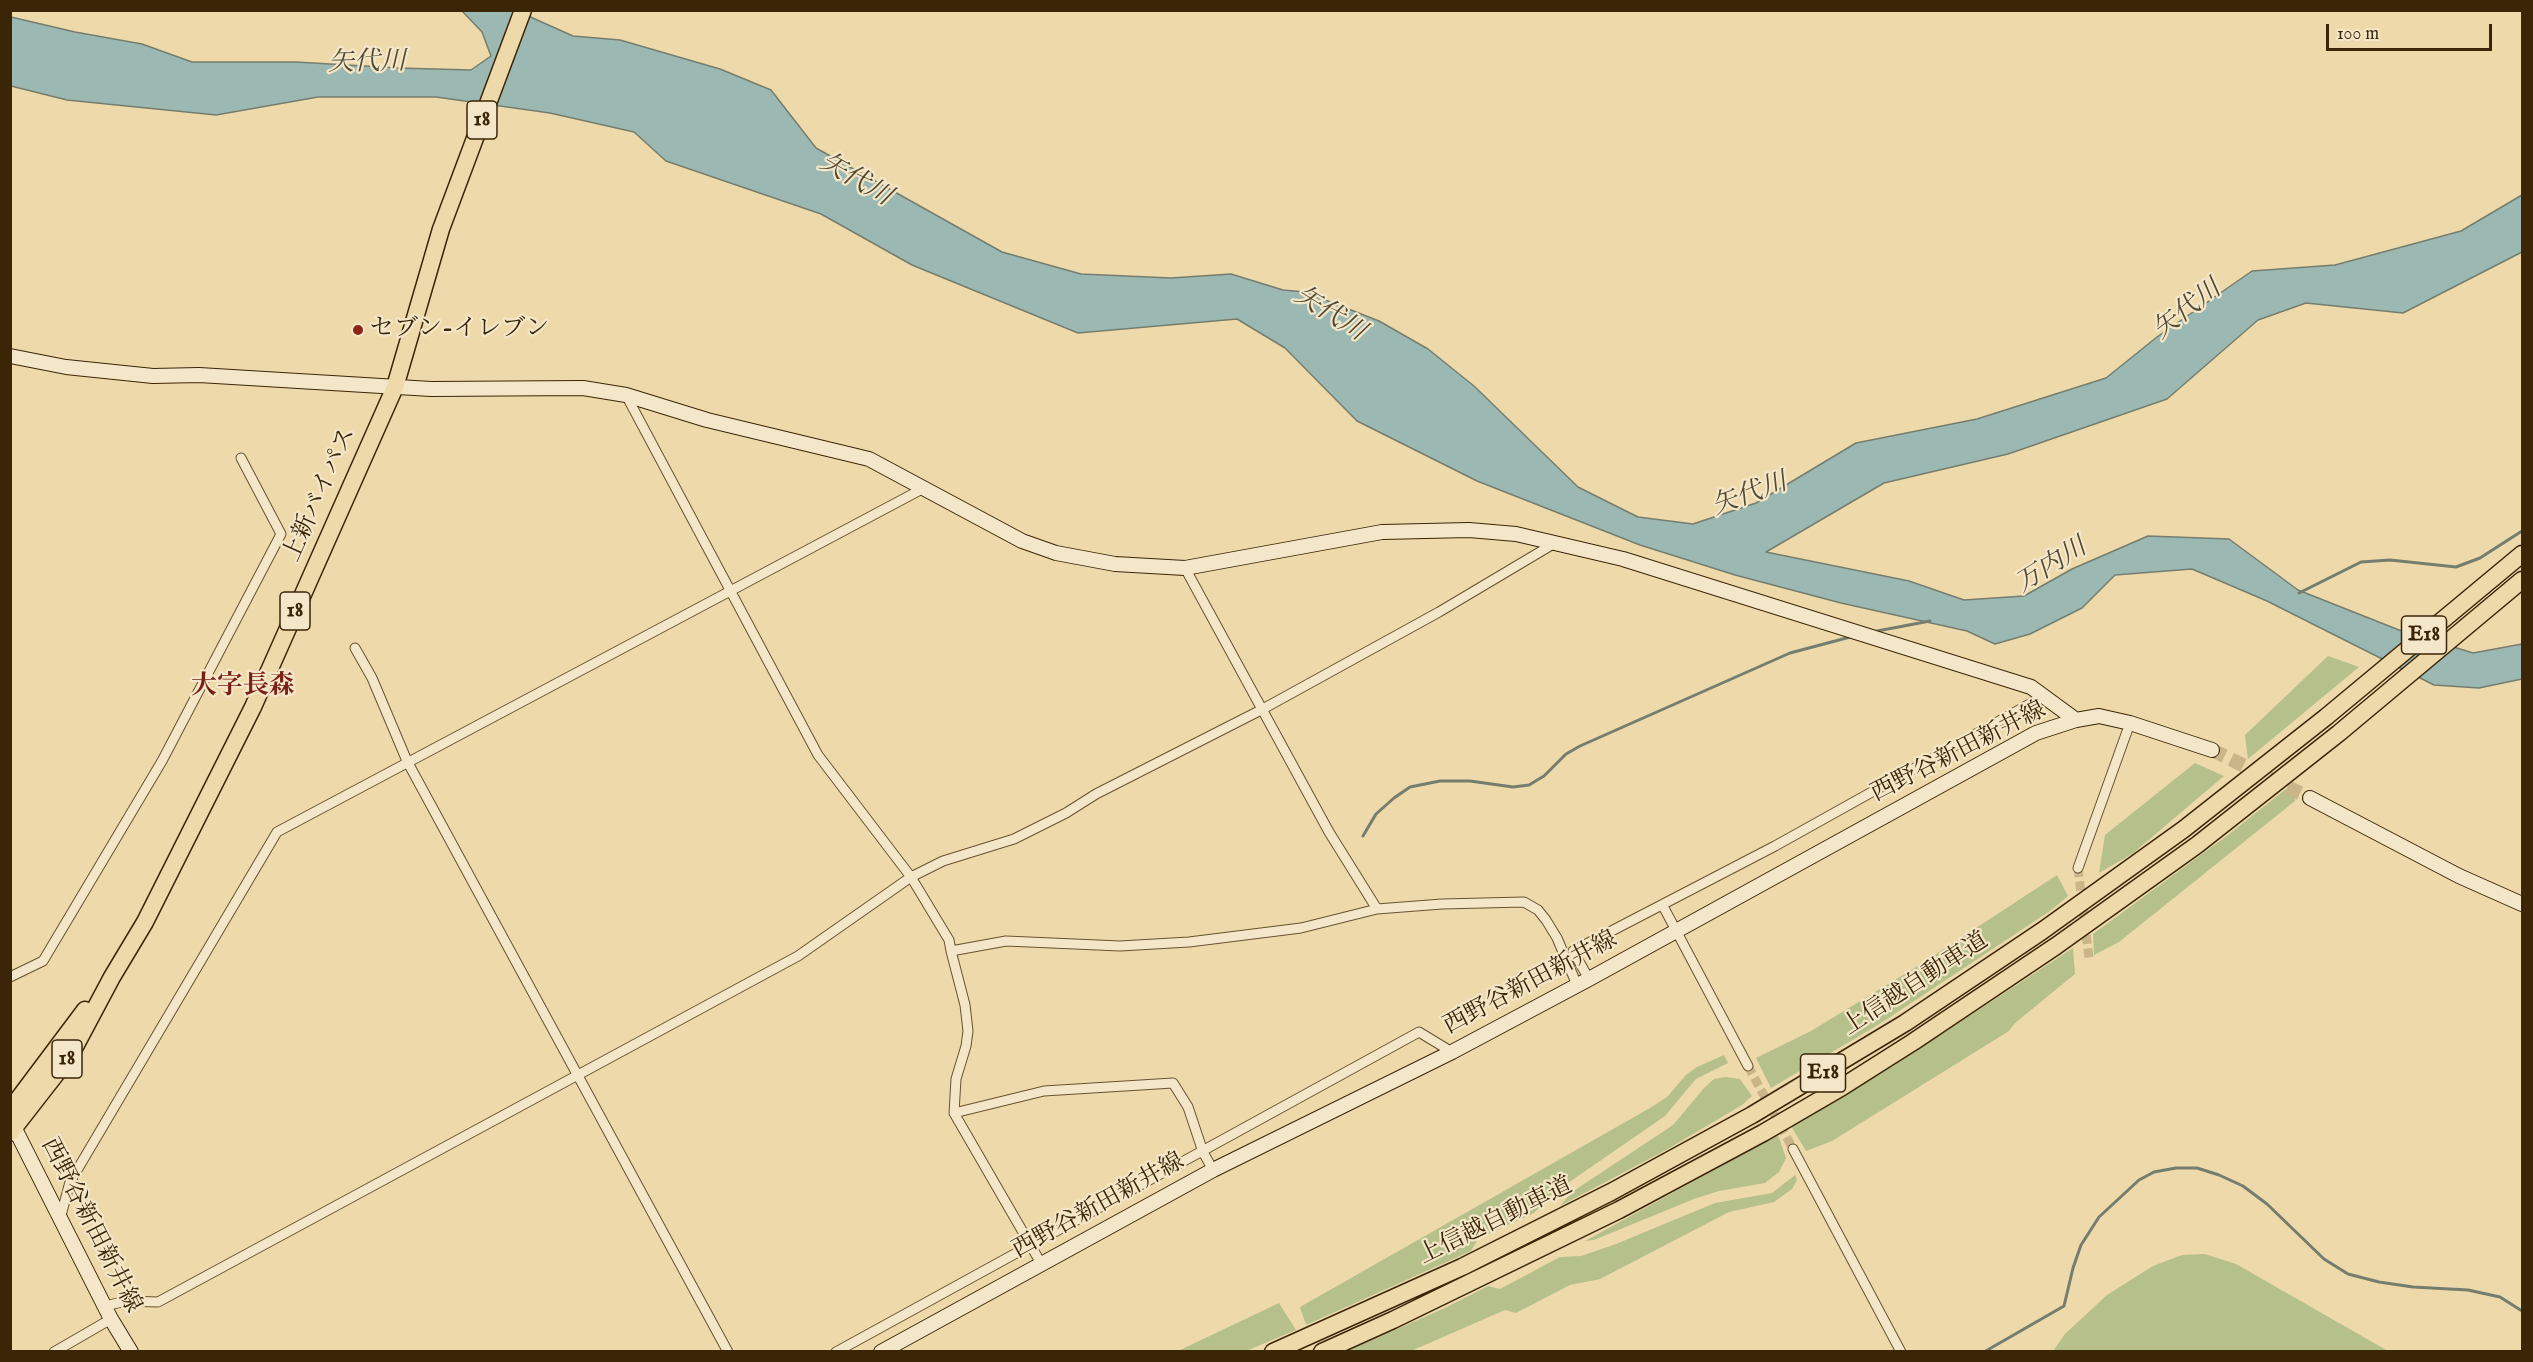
<!DOCTYPE html>
<meta charset="utf-8">
<style>
body{margin:0}
#map{position:relative;width:2533px;height:1362px;overflow:hidden;background:#eed9aa;font-family:"IM FELL English",serif}
canvas{display:block}
.frame{position:absolute;inset:0;border:12px solid #3a2607;pointer-events:none}
.scale{position:absolute;left:2326px;top:24px;width:166px;height:27px;box-sizing:border-box;border:3px solid #3a2607;border-top:0;padding-left:8px;font-size:18px;line-height:21px;white-space:nowrap;color:#3a2607;-webkit-text-stroke:4px #f4e6c8;paint-order:stroke}
</style>
<div id="map">
<canvas width="2533" height="1362"></canvas>
<div class="frame"></div>
<div class="scale">100 m</div>
</div>
<script>
const ctx = document.querySelector('canvas').getContext('2d');
ctx.lineJoin = 'round';
function fill(path, color) { ctx.fillStyle = color; ctx.fill(path, 'evenodd'); }
const toPath = rows => new Path2D(rows.map(r => 'M' + r).join(''));
function strokePath(path, color, width, dash) { ctx.strokeStyle = color; ctx.lineWidth = width; ctx.lineCap = dash ? 'butt' : 'round'; ctx.setLineDash(dash || []); ctx.stroke(path); }
function label(font, color, halo, rows, align = 'center') {
  ctx.font = font + ' "IM FELL English","Noto Serif JP",serif'; ctx.lineWidth = 4.5; ctx.setLineDash([]); ctx.textBaseline = 'middle'; ctx.strokeStyle = halo; ctx.fillStyle = color; for (const [text, x, y, turn = 0] of rows) {
    ctx.save(); ctx.translate(x, y); ctx.rotate((+turn || 0) * Math.PI / 180); ctx.textAlign = isNaN(turn) ? turn : align; if (halo) ctx.strokeText(text, 0, 0); ctx.fillText(text, 0, 0); ctx.restore();
  }
}
const green = toPath([
 [2328,656,2359,667,2248,759,2245,735],
 [2195,763,2224,776,2132,854,2099,873,2105,835],
 [2286,789,2296,796,2295,801,2119,942,2094,955,2093,934,2228,835],
 [2057,875,2068,896,2050,911,1878,1025,1771,1088,1756,1058,1811,1031,1921,964],
 [2073,948,2075,974,2015,1023,2009,1031,1832,1141,1806,1151,1791,1126,1890,1068],
 [1724,1055,1728,1063,1696,1079,1665,1116,1552,1194,1534,1213,1478,1239,1471,1251,1306,1325,1300,1307,1650,1108,1667,1097,1686,1075,1697,1067],
 [1726,1077,1740,1079,1752,1096,1742,1105,1666,1150,1560,1206,1572,1192,1673,1125,1704,1088,1714,1079],
 [1778,1135,1786,1158,1779,1172,1765,1183,1719,1191,1694,1199,1594,1240,1585,1241],
 [1795,1175,1797,1180,1792,1189,1774,1202,1729,1212,1600,1279,1570,1285,1516,1313,1505,1310,1411,1351,1347,1351,1445,1308,1488,1286,1500,1289,1560,1257,1581,1256,1616,1244,1715,1203,1772,1193],
 [2205,1254,2236,1264,2388,1351,2053,1351,2065,1334,2107,1295,2153,1266,2182,1255],
 [1279,1303,1296,1330,1246,1351,1178,1351]
]);
const water = toPath([
 [462,11,517,11,573,36,620,40,720,69,771,90,816,148,1002,252,1081,274,1171,278,1231,274,1283,290,1305,292,1379,321,1428,349,1474,386,1578,487,1638,517,1693,524,1756,503,1856,443,1977,419,2106,378,2157,337,2252,271,2335,265,2461,231,2522,195,2522,252,2403,313,2306,303,2258,320,2167,399,2008,454,1884,483,1766,552,1909,581,1964,600,2024,596,2072,569,2148,536,2229,539,2298,590,2399,630,2473,653,2522,644,2522,679,2479,688,2434,685,2267,601,2192,569,2115,575,2082,608,2030,634,1995,644,1967,631,1841,603,1735,575,1640,545,1477,481,1357,421,1285,348,1237,319,1078,333,912,265,821,214,666,161,634,132,550,113,436,97,318,97,216,115,67,100,11,86,11,17,75,32,142,44,192,62,296,62,398,68,471,70,491,56,482,32,462,11]
]);
const stream = toPath([
 [2299,593,2361,562,2390,560,2456,567,2480,558,2522,531],
 [1872,632,1930,621],
 [1363,836,1376,814,1394,798,1410,787,1440,781,1470,781,1513,787,1529,785,1544,776,1566,754,1580,746,1790,653,1854,636],
 [1984,1352,2064,1306,2073,1268,2081,1245,2099,1217,2139,1180,2154,1172,2176,1168,2197,1168,2219,1175,2243,1186,2267,1204,2324,1259,2348,1274,2379,1282,2413,1287,2468,1290,2500,1297,2522,1311]
]);
const streetTunnel = toPath([
 [2078,868,2089,958],
 [1748,1066,1793,1149]
]);
const secondaryTunnel = toPath([
 [2212,750,2310,798]
]);
const street = toPath([
 [626,395,818,755,911,877,949,940,951,951,1006,941,1120,946,1189,942,1301,928,1377,909,1442,904,1524,902,1538,910,1546,920,1557,938,1577,985],
 [1185,568,1329,832,1377,909],
 [355,648,372,678,407,761,728,1352],
 [2078,868,2130,723],
 [1663,906,1748,1066],
 [951,951,965,1005,968,1031,966,1046,956,1079,954,1113,1042,1265],
 [10,977,43,961,162,761,281,534,241,458],
 [1589,979,1573,951,1775,846,2044,696],
 [954,1113,1044,1091,1173,1083,1188,1107,1203,1152,1213,1170],
 [1793,1149,1901,1352],
 [60,1219,70,1182,277,832,924,488],
 [105,1306,126,1301,158,1302,798,956,911,877,943,861,1014,839,1066,813,1096,794,1261,710,1439,612,1555,543],
 [54,1352,111,1319],
 [836,1352,1419,1032,1452,1052]
]);
const secondary = toPath([
 [10,356,66,367,153,376,199,375,431,389,583,388,626,395,707,420,869,459,1022,541,1056,553,1115,564,1185,568,1382,532,1469,530,1516,534,1623,559,2031,687,2076,720],
 [2310,798,2459,876,2522,904],
 [10,1119,111,1319,131,1352],
 [881,1352,1213,1170,1452,1052,1589,979,2036,733,2076,720,2099,716,2130,723,2212,750]
]);
const highway = toPath([
 [10,1110,85,1010],
 [10,1133,70,1056,112,977,145,922,253,707,395,387,441,229,523,10],
 [1273,1352,1462,1267,1611,1192,1752,1115,1905,1023,2042,931,2184,829,2326,717,2522,554],
 [1322,1352,1393,1320,1619,1210,1763,1133,1842,1087,1913,1042,2056,946,2197,845,2339,733,2522,580]
]);
const markers = [
 [358,330,6,"#8f2418"]
];
const shields = [
 [482,120,30],
 [295,611,30],
 [2424,635,45],
 [67,1059,30],
 [1823,1073,45]
];
const shieldNames = [
 ["18",482,120],
 ["18",295,611],
 ["E18",2424,635],
 ["18",67,1059],
 ["E18",1823,1073]
];
const poiNames = [
 ["セブン-イレブン",370,330]
];
const streetNames = [
 ["上新バイパス",321,495,-66],
 ["西野谷新田新井線",1959,753,-27],
 ["西野谷新田新井線",1531,984,-28],
 ["上信越自動車道",1916,985,-33],
 ["西野谷新田新井線",1099,1207,-29],
 ["上信越自動車道",1496,1222,-26],
 ["西野谷新田新井線",90,1226,63]
];
const waterNames = [
 ["矢代川",367,64,-1],
 ["矢代川",855,181,30],
 ["矢代川",2188,311,-38],
 ["矢代川",1329,315,32],
 ["矢代川",1750,496,-20],
 ["万内川",2052,567,-32]
];
const neighbourhoodNames = [
 ["大字長森",243,688]
];
fill(green, '#b5c08b');
fill(water, '#9cb8b2');
strokePath(water, '#757e6e', 1.5);
strokePath(stream, '#757e6e', 3);
strokePath(streetTunnel, '#cab589', 9, [9, 4.5]);
strokePath(secondaryTunnel, '#cab589', 14, [14, 7]);
strokePath(street, '#675330', 11);
strokePath(secondary, '#3a2607', 16);
strokePath(highway, '#3a2607', 19);
strokePath(street, '#f4e6c8', 9);
strokePath(secondary, '#f4e6c8', 14);
strokePath(highway, '#eed9aa', 16);
for (const [x, y, r, color] of markers) { const dot = new Path2D(); dot.arc(x, y, r, 0, 2 * Math.PI); ctx.fillStyle = color; ctx.fill(dot); strokePath(dot, '#f4e6c8', 2); }
for (const [x, y, w] of shields) { const box = new Path2D(); box.roundRect(x - w / 2, y - 19, w, 38, 4.5); ctx.fillStyle = '#f4e6c8'; ctx.fill(box); strokePath(box, '#3a2607', 1.5); }
label('bold 22px', '#3a2607', null, shieldNames);
label('24px', '#3a2607', '#f4e6c8', poiNames, 'left');
label('24px', '#3a2607', '#f4e6c8', streetNames);
label('italic 26px', '#524a32', '#f4e6c8', waterNames);
label('bold 26px', '#7a1f14', '#f4e6c8', neighbourhoodNames);
</script>
